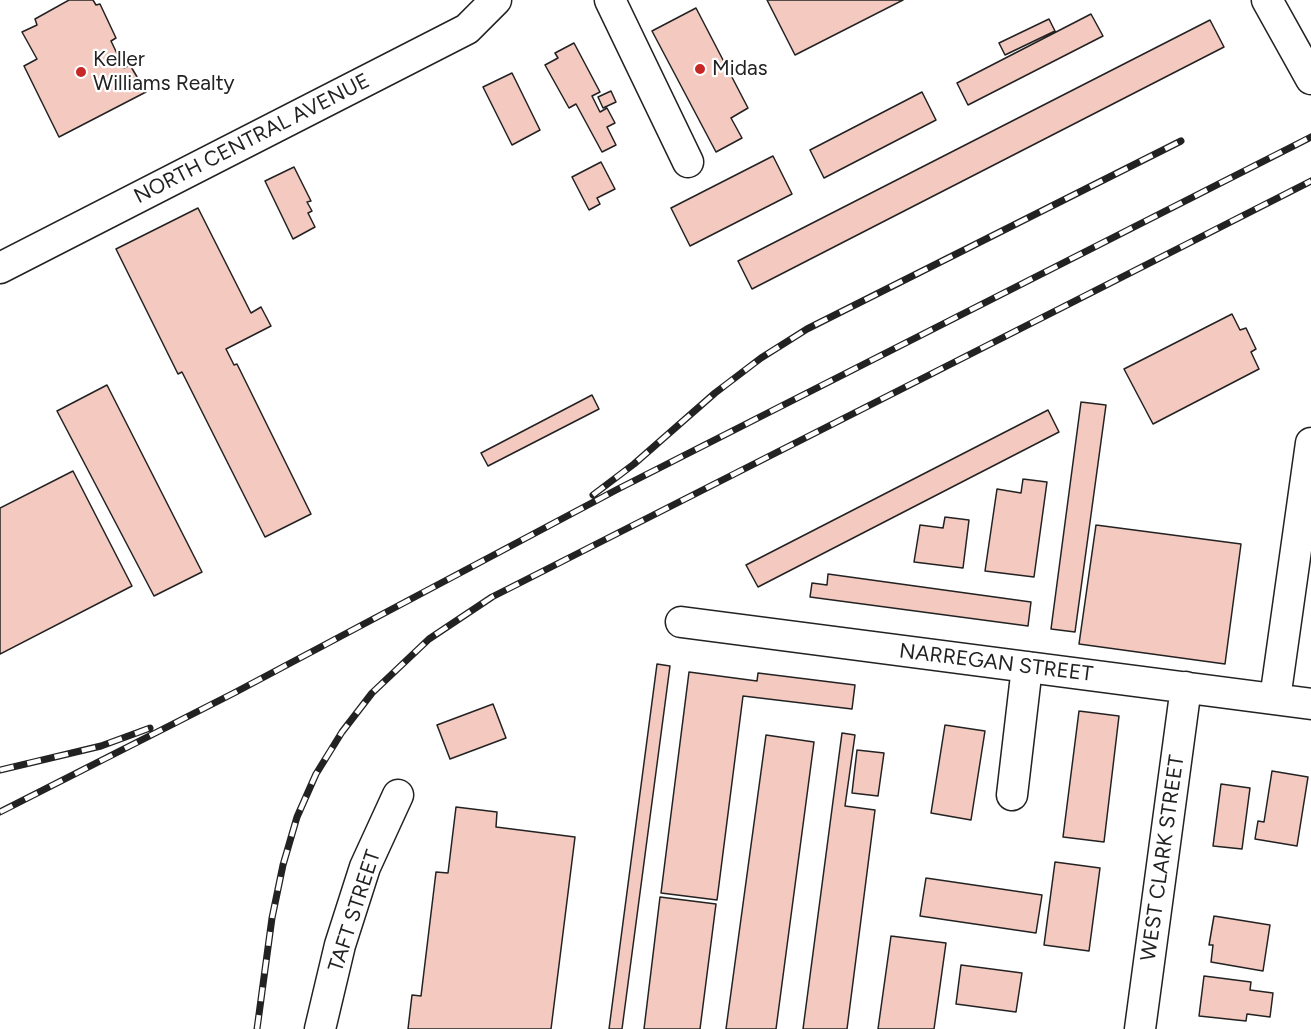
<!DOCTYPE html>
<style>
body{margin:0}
canvas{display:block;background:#fff}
</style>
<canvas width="1311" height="1029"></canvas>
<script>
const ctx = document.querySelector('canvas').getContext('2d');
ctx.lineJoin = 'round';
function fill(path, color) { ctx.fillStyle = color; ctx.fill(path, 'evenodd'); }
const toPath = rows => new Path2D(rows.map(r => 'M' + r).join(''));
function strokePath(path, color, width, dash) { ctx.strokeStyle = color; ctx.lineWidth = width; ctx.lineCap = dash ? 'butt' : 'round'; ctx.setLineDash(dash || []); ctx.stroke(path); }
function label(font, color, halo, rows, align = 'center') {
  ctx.font = font + ' Figtree,sans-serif'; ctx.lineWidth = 4.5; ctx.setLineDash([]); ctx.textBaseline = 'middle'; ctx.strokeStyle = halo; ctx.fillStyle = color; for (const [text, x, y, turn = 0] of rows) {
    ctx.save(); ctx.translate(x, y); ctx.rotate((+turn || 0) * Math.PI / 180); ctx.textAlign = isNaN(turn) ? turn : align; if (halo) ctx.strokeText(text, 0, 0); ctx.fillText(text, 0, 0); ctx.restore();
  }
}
const building = toPath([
 [69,0,93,0,96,5,100,4,116,38,111,41,124,68,130,65,146,92,59,137,24,66,37,59,22,32,37,25,35,19,69,0],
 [767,0,903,0,795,55,767,0],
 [696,8,748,108,731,118,742,138,716,152,652,31,696,8],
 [1091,14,1103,36,968,105,957,83,1091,14],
 [1049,19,1055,31,1005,55,999,43,1049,19],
 [1210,20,1224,47,752,289,738,261,1210,20],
 [574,43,600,92,592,96,600,112,607,108,615,123,607,127,616,145,602,152,576,104,569,108,545,65,558,58,555,53,574,43],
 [512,73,540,130,512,145,483,87,512,73],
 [611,91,616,102,603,108,598,97,611,91],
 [922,92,936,120,824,178,810,150,922,92],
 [773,156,792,194,690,246,671,208,773,156],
 [601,162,615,189,597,198,600,204,589,210,572,177,601,162],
 [294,167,311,201,307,202,312,211,308,213,315,227,293,239,265,181,294,167],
 [198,208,251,313,261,307,271,326,226,349,234,365,237,364,311,514,265,537,182,372,178,374,116,249,198,208],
 [1232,314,1240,330,1246,328,1256,349,1251,352,1259,369,1153,424,1124,369,1232,314],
 [107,385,202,572,154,596,57,411,107,385],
 [592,395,599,409,488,466,481,453,592,395],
 [1081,402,1106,405,1075,632,1051,629,1081,402],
 [1048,410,1059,432,758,587,746,565,1048,410],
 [73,471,132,586,0,654,0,508,73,471],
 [1023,479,1047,482,1034,577,985,571,997,489,1021,493,1023,479],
 [945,517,969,520,963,568,914,562,920,525,943,528,945,517],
 [1096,525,1241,544,1225,664,1079,644,1096,525],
 [828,574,1031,602,1028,626,810,597,812,583,827,585,828,574],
 [657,664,670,666,622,1029,609,1029,657,664],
 [689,672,757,681,758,673,855,685,852,709,743,696,717,900,661,893,689,672],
 [493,704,506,738,450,759,437,725,493,704],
 [1079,711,1119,716,1104,842,1063,837,1079,711],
 [945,725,985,731,971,820,931,813,945,725],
 [842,733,855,735,845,806,875,810,847,1029,803,1029,842,733],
 [766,735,814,742,776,1029,726,1029,766,735],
 [857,750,884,753,878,796,852,793,857,750],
 [1272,771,1308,777,1297,846,1255,839,1258,821,1264,822,1272,771],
 [1221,784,1250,788,1242,849,1213,846,1221,784],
 [456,807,497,812,496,827,575,837,551,1029,408,1029,412,995,421,996,436,872,448,873,456,807],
 [1055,862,1100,868,1089,951,1044,945,1055,862],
 [926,878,1042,895,1036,933,920,916,926,878],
 [660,897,716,904,700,1029,644,1029,660,897],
 [1214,916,1270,925,1263,971,1211,962,1213,945,1209,945,1214,916],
 [891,936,946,943,934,1029,878,1029,891,936],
 [961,965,1022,973,1016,1012,956,1004,961,965],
 [1204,976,1251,982,1250,990,1273,993,1270,1017,1247,1014,1246,1021,1199,1016,1204,976]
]);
const minor = toPath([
 [610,0,688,162],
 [1267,0,1311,79],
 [0,268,467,29,496,0],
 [681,622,1311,704],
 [1275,699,1311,443],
 [1012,795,1027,667],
 [320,1029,340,945,365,867,398,795],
 [1140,1029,1186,687]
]);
const rail = toPath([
 [593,495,634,464,715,393,761,358,807,329,1181,141],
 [0,770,101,746,150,728],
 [0,812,234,693,618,489,1311,137],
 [257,1029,272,918,283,865,297,817,316,774,342,732,372,693,429,639,492,597,1311,181]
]);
const markers = [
 [700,69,6,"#c62828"],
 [81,72,6,"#c62828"]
];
const poiNames = [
 ["Keller",93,60],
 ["Williams Realty",93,84],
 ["Midas",712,69]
];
const streetNames = [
 ["NORTH CENTRAL AVENUE",252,139,-27],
 ["NARREGAN STREET",996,663,7],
 ["WEST CLARK STREET",1163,858,-82],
 ["TAFT STREET",355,911,-72]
];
fill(building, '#f3c9c0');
strokePath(building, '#222', 1.5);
strokePath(minor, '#222', 33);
strokePath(minor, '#fff', 30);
strokePath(rail, '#222', 7);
strokePath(rail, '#fff', 4.5, [14]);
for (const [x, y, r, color] of markers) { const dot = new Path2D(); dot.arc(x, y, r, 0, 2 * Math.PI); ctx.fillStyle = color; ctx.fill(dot); strokePath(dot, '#fff', 2); }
label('21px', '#222', '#fff', poiNames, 'left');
label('21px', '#222', '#fff', streetNames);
</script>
